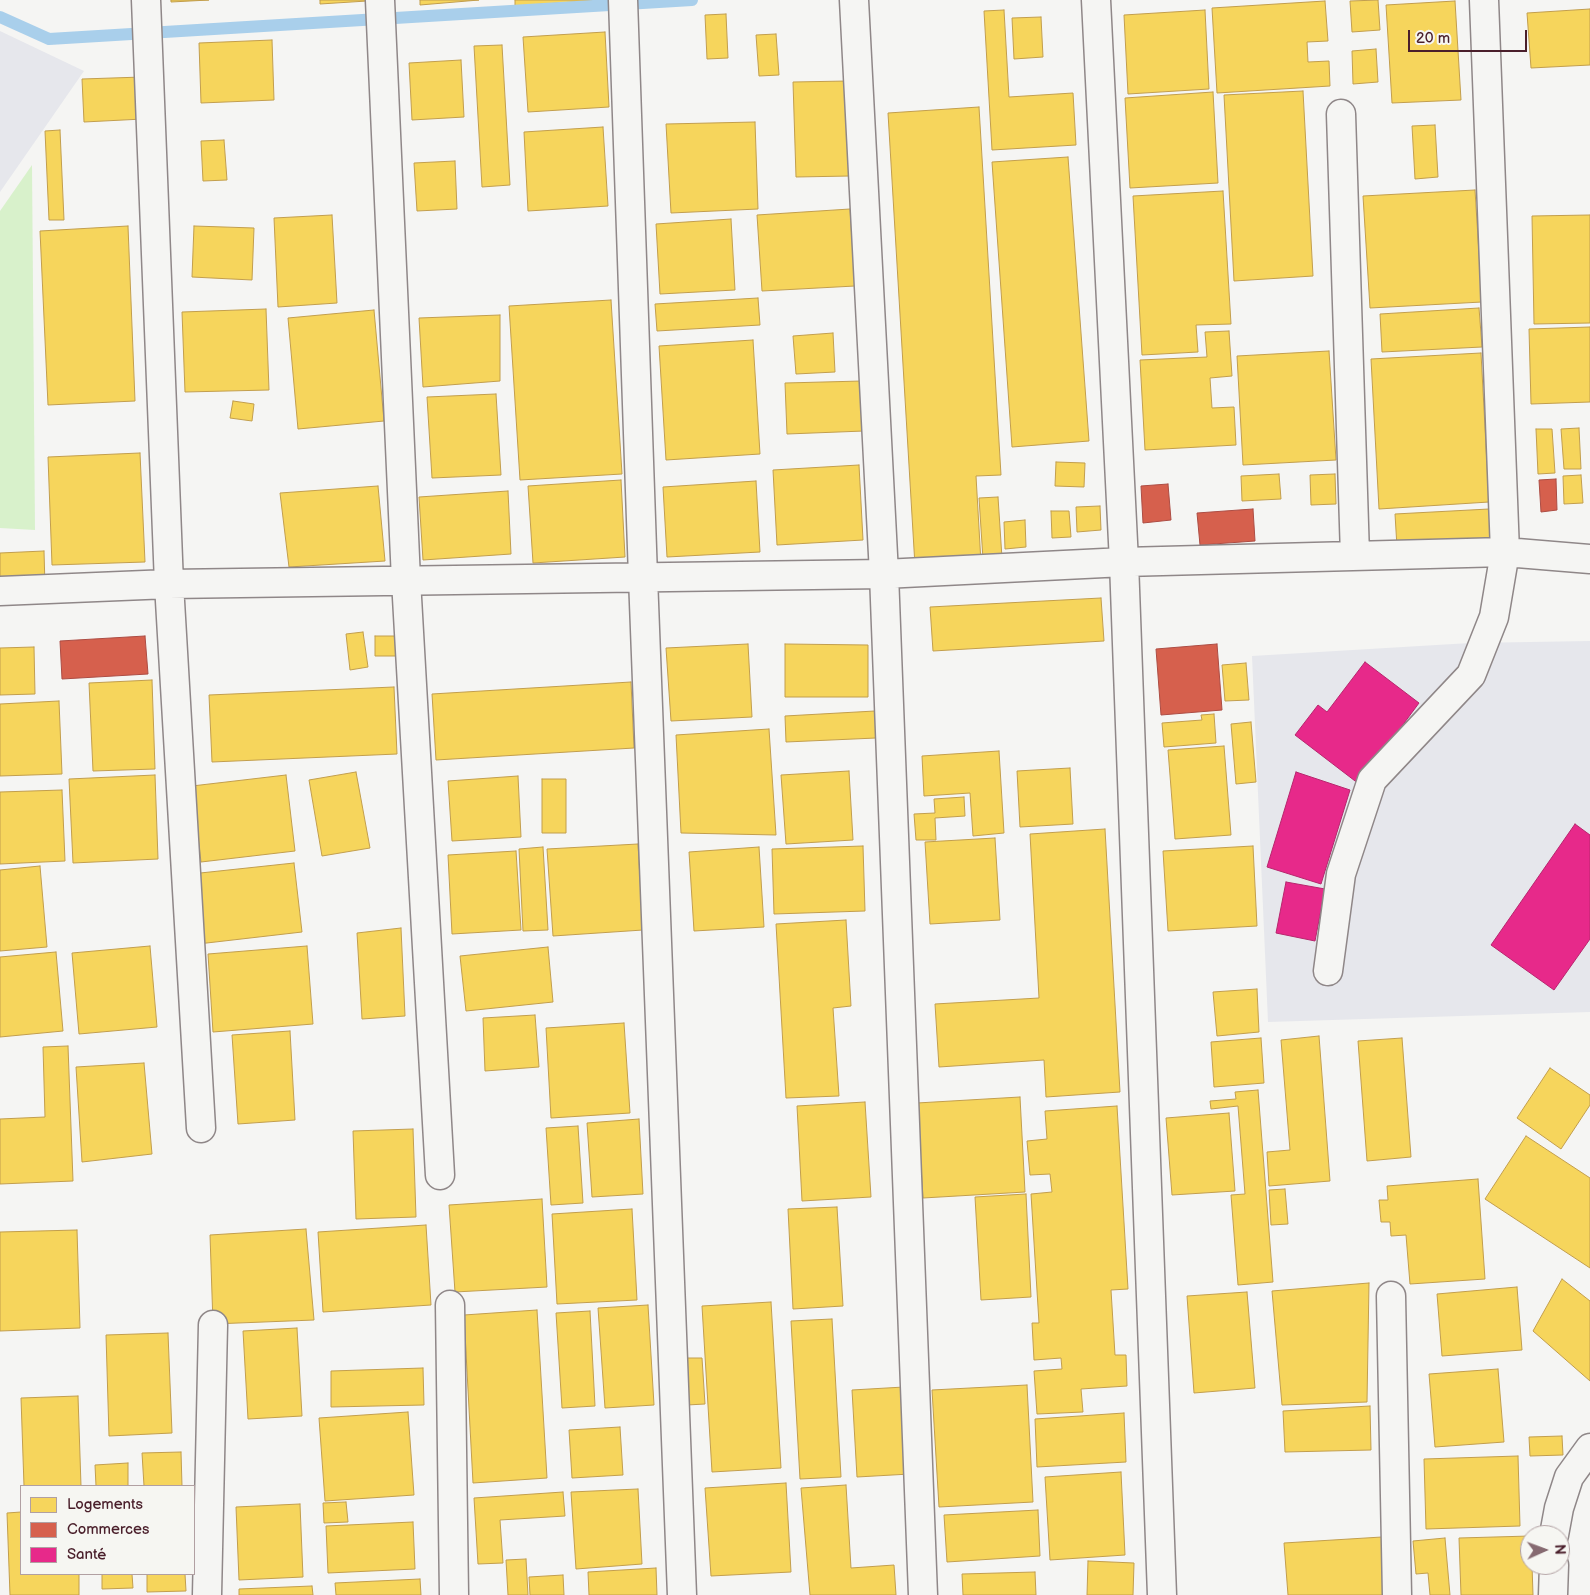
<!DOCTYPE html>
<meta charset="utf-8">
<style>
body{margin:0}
#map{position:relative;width:1590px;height:1595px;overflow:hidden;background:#f5f5f3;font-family:"Balsamiq Sans",sans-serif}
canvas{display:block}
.legend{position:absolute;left:20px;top:1485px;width:175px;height:90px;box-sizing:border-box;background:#f6f6f2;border:1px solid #b1a0a2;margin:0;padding:6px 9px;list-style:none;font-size:15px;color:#4a1f2b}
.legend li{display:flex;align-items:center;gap:10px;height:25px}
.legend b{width:25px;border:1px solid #b1a0a2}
.north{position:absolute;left:1520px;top:1525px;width:50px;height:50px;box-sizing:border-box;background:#f6f6f2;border:1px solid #b1a0a2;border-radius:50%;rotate:88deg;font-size:14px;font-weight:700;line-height:20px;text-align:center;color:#4a1f2b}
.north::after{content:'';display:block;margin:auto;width:18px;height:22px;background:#866a71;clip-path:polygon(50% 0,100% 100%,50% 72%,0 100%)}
.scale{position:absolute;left:1408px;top:30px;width:119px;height:22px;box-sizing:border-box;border:2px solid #4a1f2b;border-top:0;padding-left:6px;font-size:15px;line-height:18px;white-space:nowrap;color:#4a1f2b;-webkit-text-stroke:4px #f6f6f2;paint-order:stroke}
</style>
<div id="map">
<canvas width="1590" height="1595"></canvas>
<ul class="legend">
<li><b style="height:14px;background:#f6d55c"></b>Logements</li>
<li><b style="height:14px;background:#d6604d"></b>Commerces</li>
<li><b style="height:14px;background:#e7298a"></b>Santé</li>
</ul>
<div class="north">N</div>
<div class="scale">20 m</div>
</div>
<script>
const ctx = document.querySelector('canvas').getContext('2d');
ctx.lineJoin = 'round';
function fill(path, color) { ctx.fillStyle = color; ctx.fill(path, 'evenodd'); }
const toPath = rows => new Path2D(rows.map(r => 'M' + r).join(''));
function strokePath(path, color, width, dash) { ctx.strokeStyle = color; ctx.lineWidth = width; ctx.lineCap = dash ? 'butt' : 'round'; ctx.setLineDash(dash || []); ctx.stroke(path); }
const built = toPath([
 [0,31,84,71,0,192],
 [1590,641,1590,1012,1268,1022,1252,656,1470,643]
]);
const green = toPath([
 [32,165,35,530,0,528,0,211]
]);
const homes = toPath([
 [171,0,209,0,171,2,171,0],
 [320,0,367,0,367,1,320,4,320,0],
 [420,0,479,0,420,5,420,0],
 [515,0,603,0,515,6,515,0],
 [1378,0,1380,30,1352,32,1350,1,1378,0],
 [1325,1,1328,41,1307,42,1308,62,1329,61,1330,86,1217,93,1212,8,1325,1],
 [1455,1,1461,100,1392,103,1386,5,1455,1],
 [1590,9,1590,65,1531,68,1527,13,1590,9],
 [1004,10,1009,97,1073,93,1076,145,992,150,984,11,1004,10],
 [1205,10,1209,89,1128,94,1124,15,1205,10],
 [726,14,728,58,707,59,705,15,726,14],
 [1041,17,1043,57,1014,59,1012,18,1041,17],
 [605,32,609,107,528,112,523,37,605,32],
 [776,34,779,75,759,76,756,35,776,34],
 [272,40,274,100,201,103,199,43,272,40],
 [502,45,510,185,482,187,474,46,502,45],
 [1376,49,1378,82,1353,84,1352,51,1376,49],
 [461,60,464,117,412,120,409,63,461,60],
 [142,77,143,119,84,122,82,79,142,77],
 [848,81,850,176,796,177,793,82,848,81],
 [1303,91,1313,276,1234,281,1224,95,1303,91],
 [1213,92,1218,183,1130,188,1125,98,1213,92],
 [979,107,1001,475,976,476,981,563,915,566,888,113,979,107],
 [755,122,758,209,671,213,666,124,755,122],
 [1435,125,1438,177,1415,179,1412,126,1435,125],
 [603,127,608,206,528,211,524,132,603,127],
 [60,130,64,220,49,220,45,131,60,130],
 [224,140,227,180,203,181,201,141,224,140],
 [1068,157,1089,441,1012,447,992,162,1068,157],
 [455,161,457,209,417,211,414,163,455,161],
 [1475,190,1482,302,1370,308,1363,196,1475,190],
 [1223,191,1231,324,1196,325,1198,352,1142,355,1133,196,1223,191],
 [850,209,855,286,762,291,757,215,850,209],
 [332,215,337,303,278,307,274,218,332,215],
 [1590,215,1590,323,1534,324,1532,216,1590,215],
 [731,219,735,290,660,294,656,224,731,219],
 [128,226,135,401,48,405,40,231,128,226],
 [194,226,254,228,252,280,192,277,194,226],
 [758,298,760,325,657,331,655,304,758,298],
 [611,300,622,474,520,480,509,306,611,300],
 [1479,308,1482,347,1382,352,1380,314,1479,308],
 [266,309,269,390,185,392,182,312,266,309],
 [374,310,384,421,298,429,288,318,374,310],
 [500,315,500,381,423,387,419,318,500,315],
 [1590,327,1590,402,1531,404,1529,329,1590,327],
 [1229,331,1232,376,1210,378,1212,408,1234,407,1236,445,1145,450,1140,360,1207,357,1205,332,1229,331],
 [833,333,835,372,796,374,793,336,833,333],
 [753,340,760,454,666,460,659,346,753,340],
 [1329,351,1336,460,1243,465,1237,356,1329,351],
 [1481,353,1489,502,1379,509,1371,359,1481,353],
 [862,381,864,431,787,434,785,383,862,381],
 [496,394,501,475,432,478,427,397,496,394],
 [233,401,254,404,252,421,230,418,233,401],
 [1579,428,1581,469,1564,469,1561,429,1579,428],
 [1536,429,1552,429,1555,473,1538,474,1536,429],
 [140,453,145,562,52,565,48,457,140,453],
 [1056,462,1085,463,1084,487,1055,486,1056,462],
 [859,465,863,540,777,545,773,470,859,465],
 [1279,474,1281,499,1242,501,1241,476,1279,474],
 [1335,474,1336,504,1311,505,1310,475,1335,474],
 [1581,475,1583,503,1564,504,1563,476,1581,475],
 [621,480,625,557,533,563,528,486,621,480],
 [756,481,760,552,667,557,663,487,756,481],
 [378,486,385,561,289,567,280,493,378,486],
 [508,491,511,554,423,560,419,497,508,491],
 [998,497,1002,558,983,559,979,498,998,497],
 [1100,506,1101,530,1077,532,1076,507,1100,506],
 [1489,509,1491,542,1397,547,1395,514,1489,509],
 [1051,511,1069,511,1071,537,1052,538,1051,511],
 [1025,520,1026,547,1005,549,1004,522,1025,520],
 [44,551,45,586,0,588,0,553,44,551],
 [1101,598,1104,641,933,651,930,607,1101,598],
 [363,632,368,667,350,670,346,634,363,632],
 [375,636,401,636,401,656,375,656,375,636],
 [748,644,752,717,671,721,666,648,748,644],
 [785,644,868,645,868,697,785,697,785,644],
 [34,647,35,694,0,695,0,648,34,647],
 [1246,663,1249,700,1225,701,1222,665,1246,663],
 [152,680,155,769,93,771,89,683,152,680],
 [631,682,634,748,436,760,432,694,631,682],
 [394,687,397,754,212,762,209,695,394,687],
 [59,701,62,774,0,776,0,704,59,701],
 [875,711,876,738,786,742,785,716,875,711],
 [1214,714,1216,743,1164,747,1162,723,1202,720,1201,715,1214,714],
 [1251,722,1256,782,1236,784,1231,724,1251,722],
 [769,729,776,835,681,833,676,735,769,729],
 [1224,746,1231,835,1175,839,1168,750,1224,746],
 [999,751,1004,833,973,836,970,793,924,796,922,756,999,751],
 [1070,768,1073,824,1020,827,1017,771,1070,768],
 [849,771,853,840,786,844,781,775,849,771],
 [356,772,370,848,322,856,309,780,356,772],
 [155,775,158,859,73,863,69,779,155,775],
 [286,775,295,851,201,862,192,786,286,775],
 [518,776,521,837,452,841,448,781,518,776],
 [542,779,566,779,566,833,542,833,542,779],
 [62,790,65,861,0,864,0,792,62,790],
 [964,797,965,816,935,818,936,840,916,840,914,814,935,813,934,799,964,797],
 [1105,829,1120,1092,1046,1097,1044,1060,939,1067,935,1004,1039,998,1030,834,1105,829],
 [995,838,1000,920,930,924,925,842,995,838],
 [638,844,643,930,553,936,547,849,638,844],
 [863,846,865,911,774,914,772,849,863,846],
 [1253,846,1257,926,1168,931,1163,851,1253,846],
 [543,847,548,930,523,931,519,849,543,847],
 [759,847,764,927,694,931,689,852,759,847],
 [516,851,521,930,452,934,448,855,516,851],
 [294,863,302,932,198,944,191,874,294,863],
 [40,866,47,947,0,951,0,870,40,866],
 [846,920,851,1006,833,1008,839,1096,786,1098,776,924,846,920],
 [401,928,405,1016,362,1019,357,933,401,928],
 [150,946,157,1027,79,1034,72,953,150,946],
 [307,946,313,1024,213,1032,208,954,307,946],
 [548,947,553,1002,466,1011,460,956,548,947],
 [56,952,63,1031,0,1037,0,957,56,952],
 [1257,989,1259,1032,1217,1036,1213,992,1257,989],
 [535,1015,539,1067,485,1071,483,1018,535,1015],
 [624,1023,630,1113,551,1118,546,1028,624,1023],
 [290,1031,295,1120,238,1124,232,1035,290,1031],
 [1319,1036,1330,1181,1269,1186,1267,1152,1290,1150,1281,1040,1319,1036],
 [1261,1038,1264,1083,1214,1087,1211,1042,1261,1038],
 [1402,1038,1411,1157,1367,1161,1358,1041,1402,1038],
 [68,1046,73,1181,0,1184,0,1119,45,1117,43,1047,68,1046],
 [144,1063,152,1154,82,1162,76,1067,144,1063],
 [1550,1068,1590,1095,1590,1105,1561,1149,1517,1118,1550,1068],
 [1258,1090,1273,1282,1238,1285,1231,1195,1245,1194,1238,1106,1211,1109,1210,1101,1236,1099,1235,1092,1258,1090],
 [1020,1097,1025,1192,923,1198,917,1103,1020,1097],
 [865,1102,871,1197,802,1201,797,1106,865,1102],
 [1117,1106,1128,1289,1111,1290,1115,1355,1126,1355,1127,1386,1081,1389,1083,1412,1037,1414,1034,1371,1062,1369,1061,1358,1034,1360,1032,1323,1039,1323,1031,1194,1052,1192,1050,1174,1030,1175,1027,1141,1047,1139,1045,1111,1117,1106],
 [1229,1113,1235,1191,1172,1195,1166,1118,1229,1113],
 [639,1119,643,1194,592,1197,587,1123,639,1119],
 [578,1126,583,1203,551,1205,546,1128,578,1126],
 [413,1129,416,1217,356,1219,353,1131,413,1129],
 [1526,1136,1590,1178,1590,1268,1485,1199,1526,1136],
 [1478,1179,1485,1279,1410,1284,1406,1235,1391,1236,1390,1222,1381,1222,1379,1200,1388,1200,1387,1186,1478,1179],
 [1285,1189,1288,1224,1271,1225,1269,1190,1285,1189],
 [1026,1194,1031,1297,981,1300,975,1197,1026,1194],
 [542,1199,547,1287,455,1292,449,1205,542,1199],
 [837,1207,843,1306,793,1309,788,1209,837,1207],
 [632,1209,637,1300,557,1304,552,1214,632,1209],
 [426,1225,431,1305,323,1312,318,1232,426,1225],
 [306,1229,314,1320,213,1324,210,1235,306,1229],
 [77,1230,80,1328,0,1331,0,1232,77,1230],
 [1562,1279,1590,1301,1590,1381,1533,1331,1562,1279],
 [1369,1283,1367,1402,1282,1405,1272,1291,1369,1283],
 [1517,1287,1522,1350,1442,1356,1437,1294,1517,1287],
 [1247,1292,1255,1388,1194,1393,1187,1296,1247,1292],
 [771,1302,781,1468,712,1472,702,1306,771,1302],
 [648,1305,654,1405,605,1408,598,1308,648,1305],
 [537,1310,547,1478,473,1483,464,1315,537,1310],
 [590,1311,595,1406,562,1408,556,1313,590,1311],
 [832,1319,841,1477,800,1479,791,1321,832,1319],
 [297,1328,302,1416,248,1419,243,1331,297,1328],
 [168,1333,172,1433,109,1436,106,1335,168,1333],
 [684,1358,702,1358,705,1404,687,1405,684,1358],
 [423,1368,424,1405,331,1407,331,1371,423,1368],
 [1498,1369,1504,1442,1435,1447,1429,1374,1498,1369],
 [1027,1385,1033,1502,939,1507,932,1390,1027,1385],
 [904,1387,910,1474,857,1477,852,1390,904,1387],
 [78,1396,81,1486,24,1486,21,1398,78,1396],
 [1370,1406,1371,1450,1285,1452,1283,1411,1370,1406],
 [408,1412,414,1495,325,1501,319,1418,408,1412],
 [1124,1413,1126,1462,1037,1467,1035,1419,1124,1413],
 [620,1427,623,1475,572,1478,569,1430,620,1427],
 [1562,1436,1563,1455,1530,1456,1529,1437,1562,1436],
 [181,1452,182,1486,144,1486,142,1453,181,1452],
 [1518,1456,1520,1526,1426,1529,1424,1459,1518,1456],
 [128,1463,128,1486,96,1486,95,1465,128,1463],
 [1121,1472,1125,1555,1050,1560,1045,1477,1121,1472],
 [786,1483,791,1572,711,1576,705,1488,786,1483],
 [846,1485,851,1568,894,1565,896,1595,810,1595,801,1488,846,1485],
 [638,1489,642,1564,576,1569,571,1492,638,1489],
 [563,1492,565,1516,500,1520,503,1563,478,1564,474,1498,563,1492],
 [346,1502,348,1522,324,1523,323,1503,346,1502],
 [300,1504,303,1577,239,1580,236,1507,300,1504],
 [1038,1510,1040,1556,947,1562,944,1515,1038,1510],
 [21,1512,21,1574,79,1574,79,1595,10,1595,7,1513,21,1512],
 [413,1522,415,1569,328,1573,326,1526,413,1522],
 [1530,1536,1530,1565,1532,1565,1533,1595,1461,1595,1459,1538,1530,1536],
 [1382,1537,1386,1595,1288,1595,1284,1543,1382,1537],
 [1445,1538,1450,1595,1430,1595,1428,1573,1416,1574,1413,1541,1445,1538],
 [526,1559,528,1595,508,1595,506,1560,526,1559],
 [1088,1561,1134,1563,1133,1595,1087,1595,1088,1561],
 [656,1568,657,1595,589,1595,588,1572,656,1568],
 [1035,1572,1036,1595,963,1595,962,1574,1035,1572],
 [102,1574,132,1574,133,1588,102,1589,102,1574],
 [147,1574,185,1574,186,1591,147,1592,147,1574],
 [563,1575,564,1595,530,1595,529,1577,563,1575],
 [420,1579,421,1595,336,1595,335,1583,420,1579],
 [312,1586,313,1595,239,1595,239,1589,312,1586]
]);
const shops = toPath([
 [1556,479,1557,510,1541,512,1539,480,1556,479],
 [1168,484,1171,520,1143,523,1141,486,1168,484],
 [1253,509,1255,541,1200,545,1197,513,1253,509],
 [145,636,148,674,62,679,60,641,145,636],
 [1217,644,1222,710,1161,715,1156,649,1217,644]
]);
const health = toPath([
 [1365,662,1419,703,1359,784,1295,735,1318,705,1327,712,1365,662],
 [1296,772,1350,790,1321,884,1267,867,1296,772],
 [1575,824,1590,835,1590,939,1554,990,1491,945,1575,824],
 [1286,882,1325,889,1315,941,1276,933,1286,882]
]);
const stream = toPath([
 [0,17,49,39,692,0]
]);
const street = toPath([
 [146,0,169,584,201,1128],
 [380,0,406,580,440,1175],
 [623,0,643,577,682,1595],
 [854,0,884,574,923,1595],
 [1096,0,1124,562,1162,1595],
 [1341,114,1355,556],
 [0,591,169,584,884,574,1124,562,1505,552,1590,559],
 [1328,971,1341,874,1372,780,1471,675,1494,617,1505,552,1484,0],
 [1391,1296,1397,1595],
 [450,1305,454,1595],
 [1554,1535,1559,1508,1569,1477,1590,1448],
 [207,1595,213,1325],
 [1553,1595,1554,1565]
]);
fill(built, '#e6e7ec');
fill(green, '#d8f1cb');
fill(homes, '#f6d55c');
strokePath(homes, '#c29e4d', 1);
fill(shops, '#d6604d');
strokePath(shops, '#ac4c43', 1);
fill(health, '#e7298a');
strokePath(health, '#b8266e', 1);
strokePath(stream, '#a9cfeb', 12);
strokePath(street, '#8f8788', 31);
strokePath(street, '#f5f5f3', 28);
</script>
